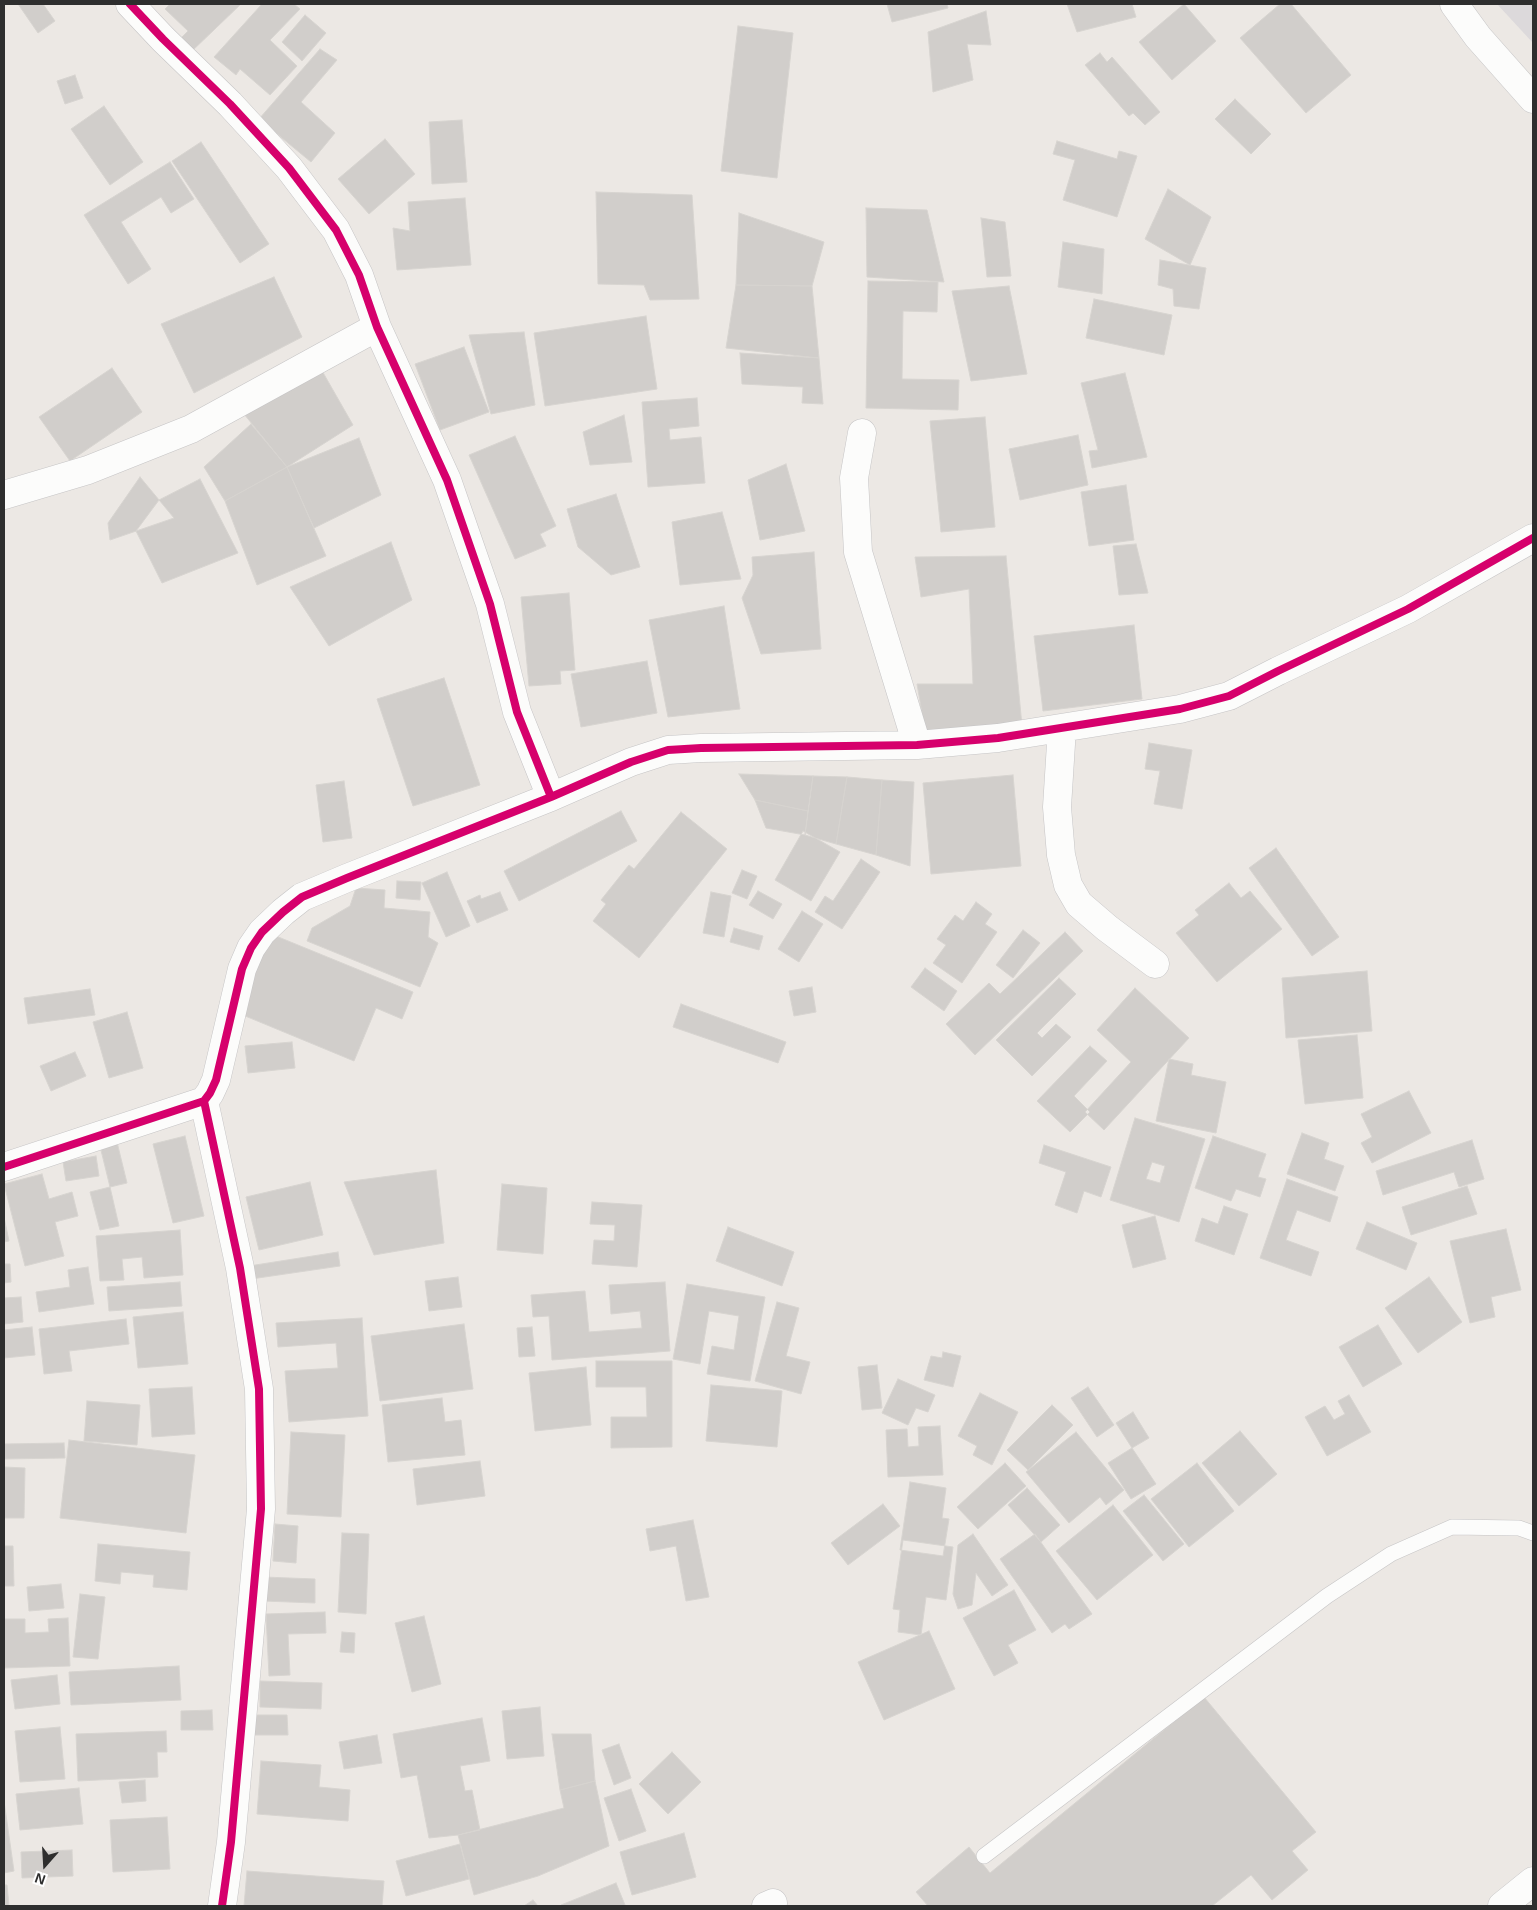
<!DOCTYPE html>
<style>
body{margin:0}
#map{position:relative;width:1537px;height:1910px;overflow:hidden;background:#ece8e4;font-family:Arial,sans-serif}
canvas{display:block}
.frame{position:absolute;inset:0;border:5px solid #2e2e2e;pointer-events:none}
.north{position:absolute;left:20px;top:1840px;width:50px;height:50px;-webkit-text-stroke:4px #fff;paint-order:stroke;rotate:199deg;font-size:14px;font-weight:700;line-height:20px;text-align:center;color:#2e2e2e}
.north::after{content:'';display:block;margin:auto;width:18px;height:22px;background:#2e2e2e;clip-path:polygon(50% 0,100% 100%,50% 72%,0 100%)}
</style>
<div id="map">
<canvas width="1537" height="1910"></canvas>
<div class="frame"></div>
<div class="north">N</div>
</div>
<script>
const ctx = document.querySelector('canvas').getContext('2d');
ctx.lineJoin = 'round';
function fill(path, color) { ctx.fillStyle = color; ctx.fill(path, 'evenodd'); }
const toPath = rows => new Path2D(rows.map(r => 'M' + r).join(''));
function strokePath(path, color, width, dash) { ctx.strokeStyle = color; ctx.lineWidth = width; ctx.lineCap = dash ? 'butt' : 'round'; ctx.setLineDash(dash || []); ctx.stroke(path); }
const industrial = toPath([
 [1497,4,1533,4,1533,43]
]);
const building = toPath([
 [18,4,43,4,55,21,38,33,18,4],
 [170,4,241,4,191,52,179,40,188,31,165,9,170,4],
 [262,4,294,4,300,9,270,40,297,66,270,95,240,69,236,75,214,57,262,4],
 [887,4,947,4,948,8,892,22,887,4],
 [1067,4,1132,4,1136,17,1077,32,1067,4],
 [1184,4,1216,41,1172,80,1139,42,1184,4],
 [1280,4,1291,4,1351,75,1306,113,1240,38,1280,4],
 [986,11,991,45,967,44,973,80,933,92,928,32,986,11],
 [305,15,326,33,302,61,282,42,305,15],
 [738,26,793,33,777,178,721,171,738,26],
 [320,49,337,60,301,102,335,133,311,162,259,119,320,49],
 [1100,53,1107,62,1112,57,1160,112,1145,125,1133,113,1129,116,1085,65,1100,53],
 [75,75,83,98,65,104,57,81,75,75],
 [1235,99,1271,134,1251,154,1215,119,1235,99],
 [104,106,143,162,110,185,71,129,104,106],
 [462,120,467,182,432,184,429,122,462,120],
 [385,139,415,174,369,214,338,179,385,139],
 [1057,141,1117,159,1119,151,1137,156,1117,217,1063,200,1075,160,1053,154,1057,141],
 [201,142,269,244,240,263,172,161,201,142],
 [170,162,194,199,171,213,161,197,121,222,151,269,128,284,84,215,170,162],
 [1168,189,1211,217,1190,265,1145,239,1168,189],
 [596,192,692,195,699,299,650,300,644,285,598,284,596,192],
 [465,198,471,265,397,270,393,228,410,231,408,202,465,198],
 [866,208,927,210,944,282,867,277,866,208],
 [739,213,824,242,812,286,736,285,739,213],
 [981,218,1005,222,1011,276,987,277,981,218],
 [1063,242,1104,249,1102,294,1058,287,1063,242],
 [1160,260,1206,268,1199,309,1174,306,1173,289,1158,285,1160,260],
 [274,277,302,337,194,393,161,324,274,277],
 [868,281,938,282,937,312,903,311,902,379,959,380,958,410,866,408,868,281],
 [736,285,812,286,819,358,726,348,736,285],
 [1009,286,1027,374,971,381,952,291,1009,286],
 [1094,299,1172,315,1164,355,1086,338,1094,299],
 [646,316,657,389,545,406,534,333,646,316],
 [524,332,535,405,491,414,469,335,524,332],
 [464,347,489,412,440,430,415,364,464,347],
 [740,353,819,358,823,404,802,403,803,387,742,384,740,353],
 [112,368,142,412,70,461,39,417,112,368],
 [321,369,353,425,287,467,244,414,321,369],
 [1125,373,1147,457,1092,468,1089,451,1098,450,1081,383,1125,373],
 [697,398,699,426,669,429,670,440,701,437,705,483,648,487,642,402,697,398],
 [624,415,632,462,590,465,583,432,624,415],
 [985,417,995,527,941,532,930,421,985,417],
 [251,424,287,467,225,501,204,467,251,424],
 [1078,435,1088,485,1020,500,1009,449,1078,435],
 [515,436,556,526,540,534,546,546,515,559,469,455,515,436],
 [359,438,381,495,314,528,287,467,359,438],
 [786,464,805,531,760,540,748,480,786,464],
 [287,467,326,556,257,585,225,501,287,467],
 [140,477,174,518,110,540,108,523,140,477],
 [200,479,238,553,162,583,136,531,159,500,200,479],
 [1126,485,1134,540,1089,546,1081,492,1126,485],
 [616,494,640,567,611,575,578,547,567,509,616,494],
 [722,512,741,579,680,585,672,522,722,512],
 [391,542,412,600,329,646,290,587,391,542],
 [1136,544,1148,593,1119,595,1113,546,1136,544],
 [814,552,821,649,761,654,742,598,753,575,752,557,814,552],
 [1006,556,1022,726,926,736,917,684,973,684,969,589,921,597,915,557,1006,556],
 [569,593,575,670,560,671,561,684,529,686,521,597,569,593],
 [724,606,740,709,668,717,649,620,724,606],
 [1134,625,1142,699,1043,711,1034,636,1134,625],
 [647,661,657,713,581,727,571,674,647,661],
 [444,678,480,785,413,806,377,699,444,678],
 [1149,743,1192,750,1182,809,1154,804,1160,771,1145,769,1149,743],
 [739,774,813,776,808,811,755,800,739,774],
 [1013,775,1021,866,931,874,923,783,1013,775],
 [813,776,847,777,836,844,805,835,813,776],
 [847,777,882,780,876,855,836,844,847,777],
 [882,780,914,782,910,866,876,855,882,780],
 [344,781,352,838,323,842,316,785,344,781],
 [755,800,808,811,805,835,766,828,755,800],
 [621,811,637,841,519,901,504,871,621,811],
 [681,812,727,849,639,958,593,921,606,904,601,900,629,865,634,869,681,812],
 [803,831,840,852,811,901,775,880,803,831],
 [1276,848,1339,937,1312,956,1249,868,1276,848],
 [861,859,880,872,842,929,815,912,825,896,833,901,861,859],
 [742,870,757,876,747,899,732,893,742,870],
 [447,872,470,926,446,937,422,883,447,872],
 [397,881,421,882,420,900,396,898,397,881],
 [1229,883,1241,898,1250,891,1282,929,1217,982,1176,933,1199,915,1195,910,1229,883],
 [356,888,385,890,384,908,430,912,428,937,438,943,420,987,307,941,312,928,350,906,356,888],
 [758,891,782,904,773,919,749,905,758,891],
 [500,892,508,910,477,923,467,901,480,895,481,899,500,892],
 [711,892,731,896,724,937,703,933,711,892],
 [976,902,992,914,985,924,997,932,962,983,933,963,946,945,937,939,955,915,963,921,976,902],
 [802,911,823,924,799,962,778,949,802,911],
 [734,928,763,936,759,950,730,942,734,928],
 [1023,930,1040,943,1013,978,996,965,1023,930],
 [1065,932,1083,951,975,1055,946,1024,989,983,1000,994,1065,932],
 [271,934,413,992,402,1019,376,1008,354,1061,238,1013,271,934],
 [925,968,957,991,944,1011,911,987,925,968],
 [1367,971,1372,1031,1286,1038,1282,978,1367,971],
 [1059,978,1076,994,1037,1033,1042,1038,1056,1024,1071,1037,1032,1076,996,1040,1059,978],
 [812,987,816,1012,794,1016,789,991,812,987],
 [1135,988,1189,1038,1104,1130,1085,1112,1131,1062,1097,1030,1135,988],
 [90,989,95,1015,28,1024,24,998,90,989],
 [681,1004,786,1042,778,1063,673,1027,681,1004],
 [127,1012,143,1068,109,1078,93,1022,127,1012],
 [1357,1035,1363,1098,1305,1104,1298,1040,1357,1035],
 [292,1042,295,1068,248,1073,245,1046,292,1042],
 [1090,1046,1107,1061,1074,1096,1090,1112,1070,1132,1037,1101,1090,1046],
 [75,1052,86,1076,51,1091,40,1066,75,1052],
 [1169,1059,1193,1064,1191,1075,1226,1082,1216,1133,1156,1121,1169,1059],
 [1409,1091,1431,1133,1372,1163,1361,1143,1372,1137,1361,1114,1409,1091],
 [1135,1118,1205,1139,1179,1222,1110,1200,1135,1118],
 [1152,1162,1165,1166,1160,1183,1146,1179,1152,1162],
 [1302,1133,1329,1143,1324,1159,1344,1166,1335,1191,1287,1174,1302,1133],
 [185,1136,204,1216,173,1223,153,1144,185,1136],
 [1213,1136,1266,1154,1258,1177,1266,1179,1260,1197,1236,1189,1231,1201,1195,1188,1213,1136],
 [116,1138,127,1183,110,1187,99,1142,116,1138],
 [1472,1140,1484,1179,1459,1187,1454,1172,1383,1195,1376,1171,1472,1140],
 [1044,1145,1111,1167,1101,1197,1084,1191,1077,1213,1055,1205,1066,1172,1039,1163,1044,1145],
 [96,1156,99,1176,66,1181,63,1162,96,1156],
 [436,1170,444,1243,374,1255,344,1182,436,1170],
 [42,1174,49,1199,72,1192,78,1216,55,1222,64,1256,25,1266,4,1184,42,1174],
 [1287,1179,1338,1197,1330,1222,1297,1210,1286,1240,1319,1252,1311,1276,1260,1258,1287,1179],
 [310,1182,323,1235,259,1250,246,1197,310,1182],
 [502,1184,547,1188,543,1254,497,1250,502,1184],
 [1467,1186,1477,1214,1411,1235,1402,1207,1467,1186],
 [110,1187,119,1226,100,1230,90,1192,110,1187],
 [592,1202,642,1205,637,1267,592,1264,594,1240,614,1241,615,1225,590,1224,592,1202],
 [1224,1206,1248,1214,1234,1255,1195,1241,1202,1218,1218,1224,1224,1206],
 [1155,1216,1166,1259,1133,1268,1122,1225,1155,1216],
 [4,1217,9,1241,4,1242,4,1217],
 [1367,1222,1417,1243,1406,1270,1356,1249,1367,1222],
 [728,1227,794,1252,782,1286,716,1261,728,1227],
 [1506,1229,1521,1290,1491,1297,1495,1317,1470,1323,1450,1241,1506,1229],
 [180,1230,183,1275,144,1278,142,1257,122,1259,124,1280,100,1281,96,1236,180,1230],
 [338,1252,340,1266,251,1279,249,1266,338,1252],
 [4,1264,10,1264,11,1282,4,1283,4,1264],
 [88,1267,94,1304,39,1312,36,1292,70,1287,68,1270,88,1267],
 [458,1277,462,1307,429,1311,425,1281,458,1277],
 [1429,1277,1462,1322,1418,1353,1385,1308,1429,1277],
 [180,1282,182,1306,109,1311,107,1287,180,1282],
 [665,1282,670,1351,552,1360,549,1316,533,1317,531,1295,585,1291,589,1332,642,1328,640,1311,611,1314,609,1285,665,1282],
 [687,1284,765,1297,750,1381,707,1374,712,1346,734,1350,739,1316,709,1311,700,1364,673,1359,687,1284],
 [21,1297,23,1322,4,1324,4,1298,21,1297],
 [777,1302,799,1308,786,1356,810,1362,801,1394,755,1381,777,1302],
 [183,1312,188,1364,138,1368,133,1317,183,1312],
 [362,1318,368,1416,289,1422,285,1371,338,1368,336,1343,278,1347,276,1323,362,1318],
 [126,1319,129,1344,69,1351,72,1371,44,1374,39,1329,126,1319],
 [464,1324,473,1389,380,1401,371,1336,464,1324],
 [1378,1325,1402,1364,1363,1387,1339,1347,1378,1325],
 [32,1327,35,1355,4,1358,4,1330,32,1327],
 [532,1327,535,1356,519,1357,517,1328,532,1327],
 [943,1352,961,1356,953,1387,924,1380,931,1356,942,1358,943,1352],
 [596,1361,672,1361,672,1447,611,1448,611,1417,647,1417,646,1387,596,1387,596,1361],
 [877,1365,882,1408,862,1410,858,1367,877,1365],
 [586,1367,591,1425,535,1431,529,1373,586,1367],
 [898,1379,935,1395,928,1412,916,1408,908,1425,882,1413,898,1379],
 [711,1385,782,1391,777,1447,706,1441,711,1385],
 [192,1387,195,1434,152,1437,149,1389,192,1387],
 [1088,1387,1114,1425,1097,1437,1071,1398,1088,1387],
 [980,1393,1018,1412,992,1465,973,1455,977,1446,958,1436,980,1393],
 [1349,1395,1371,1432,1327,1456,1305,1417,1325,1406,1334,1420,1345,1414,1338,1401,1349,1395],
 [442,1398,445,1422,461,1420,465,1455,388,1462,382,1405,442,1398],
 [87,1401,140,1405,137,1445,84,1441,87,1401],
 [1052,1405,1073,1425,1028,1470,1007,1450,1052,1405],
 [1133,1412,1149,1438,1132,1448,1116,1423,1133,1412],
 [940,1426,943,1475,888,1477,886,1430,907,1429,908,1447,919,1446,918,1427,940,1426],
 [1240,1431,1277,1474,1239,1506,1202,1463,1240,1431],
 [291,1432,345,1435,341,1517,287,1514,291,1432],
 [1076,1432,1124,1490,1106,1505,1100,1497,1069,1523,1026,1472,1076,1432],
 [69,1440,195,1455,186,1533,60,1518,69,1440],
 [64,1443,65,1458,4,1459,4,1444,64,1443],
 [1132,1448,1156,1484,1131,1499,1108,1463,1132,1448],
 [480,1461,485,1496,417,1505,413,1469,480,1461],
 [1005,1463,1026,1486,978,1529,957,1507,1005,1463],
 [1197,1463,1234,1511,1189,1547,1151,1499,1197,1463],
 [4,1467,25,1468,24,1518,4,1518,4,1467],
 [910,1482,946,1488,942,1518,949,1519,943,1556,900,1550,910,1482],
 [1027,1488,1060,1525,1041,1542,1008,1505,1027,1488],
 [1144,1495,1184,1544,1163,1561,1123,1511,1144,1495],
 [883,1504,900,1526,848,1565,831,1543,883,1504],
 [1113,1505,1153,1555,1097,1600,1056,1551,1113,1505],
 [693,1520,709,1597,686,1601,676,1546,650,1551,646,1529,693,1520],
 [275,1524,298,1526,296,1563,273,1561,275,1524],
 [342,1533,369,1534,366,1614,338,1612,342,1533],
 [973,1534,1008,1585,992,1596,976,1573,972,1605,958,1609,953,1594,958,1545,973,1534],
 [1035,1534,1092,1614,1069,1629,1065,1624,1052,1633,1000,1559,1035,1534],
 [903,1540,953,1547,946,1600,926,1597,921,1635,898,1632,900,1610,893,1609,903,1540],
 [98,1544,190,1552,187,1590,153,1587,154,1575,121,1572,120,1584,95,1581,98,1544],
 [4,1546,13,1546,14,1586,4,1586,4,1546],
 [264,1577,315,1579,315,1603,264,1601,264,1577],
 [61,1584,64,1608,29,1611,27,1587,61,1584],
 [1014,1590,1036,1630,1008,1645,1018,1663,994,1676,963,1618,1014,1590],
 [80,1594,105,1597,98,1659,73,1657,80,1594],
 [325,1612,326,1633,288,1634,290,1675,269,1676,266,1614,325,1612],
 [424,1616,441,1684,412,1692,395,1623,424,1616],
 [68,1618,70,1666,4,1668,4,1619,25,1619,25,1633,49,1632,48,1619,68,1618],
 [929,1631,955,1689,884,1720,858,1662,929,1631],
 [342,1632,355,1633,354,1653,340,1652,342,1632],
 [179,1666,181,1700,71,1705,69,1672,179,1666],
 [57,1675,60,1704,15,1709,11,1680,57,1675],
 [260,1681,322,1683,321,1709,260,1707,260,1681],
 [1204,1697,1316,1832,1292,1851,1308,1870,1272,1900,1251,1875,1212,1906,928,1906,916,1892,969,1847,990,1873,1204,1697],
 [540,1707,544,1756,507,1759,502,1711,540,1707],
 [212,1710,213,1730,181,1730,181,1711,212,1710],
 [247,1715,287,1715,288,1735,247,1735,247,1715],
 [482,1718,490,1761,460,1766,465,1791,472,1790,480,1830,458,1835,429,1838,417,1775,401,1778,393,1734,482,1718],
 [60,1727,65,1779,20,1782,15,1731,60,1727],
 [166,1731,167,1752,157,1752,158,1777,78,1781,76,1734,166,1731],
 [552,1734,591,1734,595,1781,560,1790,552,1734],
 [377,1735,382,1763,344,1769,339,1742,377,1735],
 [619,1744,631,1778,614,1785,602,1750,619,1744],
 [672,1752,701,1782,668,1814,639,1784,672,1752],
 [261,1761,321,1765,319,1787,350,1790,348,1821,257,1814,261,1761],
 [145,1780,146,1801,122,1803,119,1782,145,1780],
 [595,1781,609,1846,538,1876,474,1895,458,1835,564,1808,560,1790,595,1781],
 [79,1788,83,1824,20,1830,16,1794,79,1788],
 [631,1789,646,1831,619,1841,604,1798,631,1789],
 [4,1801,14,1871,4,1873,4,1801],
 [167,1817,170,1869,113,1872,110,1820,167,1817],
 [684,1833,696,1877,632,1895,620,1852,684,1833],
 [460,1844,469,1879,406,1896,396,1861,460,1844],
 [72,1850,73,1876,22,1878,21,1852,72,1850],
 [247,1871,384,1881,382,1906,244,1906,247,1871],
 [616,1883,625,1905,621,1906,561,1906,561,1905,616,1883],
 [4,1885,7,1885,9,1906,4,1906,4,1885],
 [533,1900,538,1906,524,1906,533,1900]
]);
const lane = toPath([
 [984,1856,1327,1596,1391,1554,1452,1527,1519,1528,1533,1533]
]);
const street = toPath([
 [130,4,163,39,230,104,289,168,336,230,359,275,377,327,447,480,490,604,517,712,551,797],
 [1454,4,1478,37,1533,99],
 [862,433,854,478,858,552,917,745],
 [4,495,88,470,191,429,377,327],
 [1062,728,1057,807,1061,855,1068,885,1079,904,1107,928,1155,964],
 [204,1101,240,1268,259,1389,261,1509,231,1842,222,1906],
 [4,1167,204,1101,210,1093,216,1080,242,969,251,948,262,932,283,912,302,897,347,878,551,797,631,762,668,750,701,748,917,745,998,738,1180,709,1229,696,1278,671,1408,609,1533,538],
 [766,1906,773,1903],
 [1502,1906,1533,1881]
]);
const cycleway = toPath([
 [130,4,163,39,230,104,289,168,336,230,359,275,377,327,447,480,490,604,517,712,551,797],
 [204,1101,240,1268,259,1389,261,1509,231,1842,222,1906],
 [4,1167,204,1101,210,1093,216,1080,242,969,251,948,262,932,283,912,302,897,347,878,551,797,631,762,668,750,701,748,917,745,998,738,1180,709,1229,696,1278,671,1408,609,1533,538]
]);
fill(industrial, '#dcd9db');
fill(building, '#d1cecb');
strokePath(building, '#d7d4d0', 1);
strokePath(lane, '#c5c4c5', 16);
strokePath(street, '#c5c4c5', 29);
strokePath(lane, '#fcfcfb', 15);
strokePath(street, '#fcfcfb', 28);
strokePath(cycleway, '#d6006c', 8);
</script>
